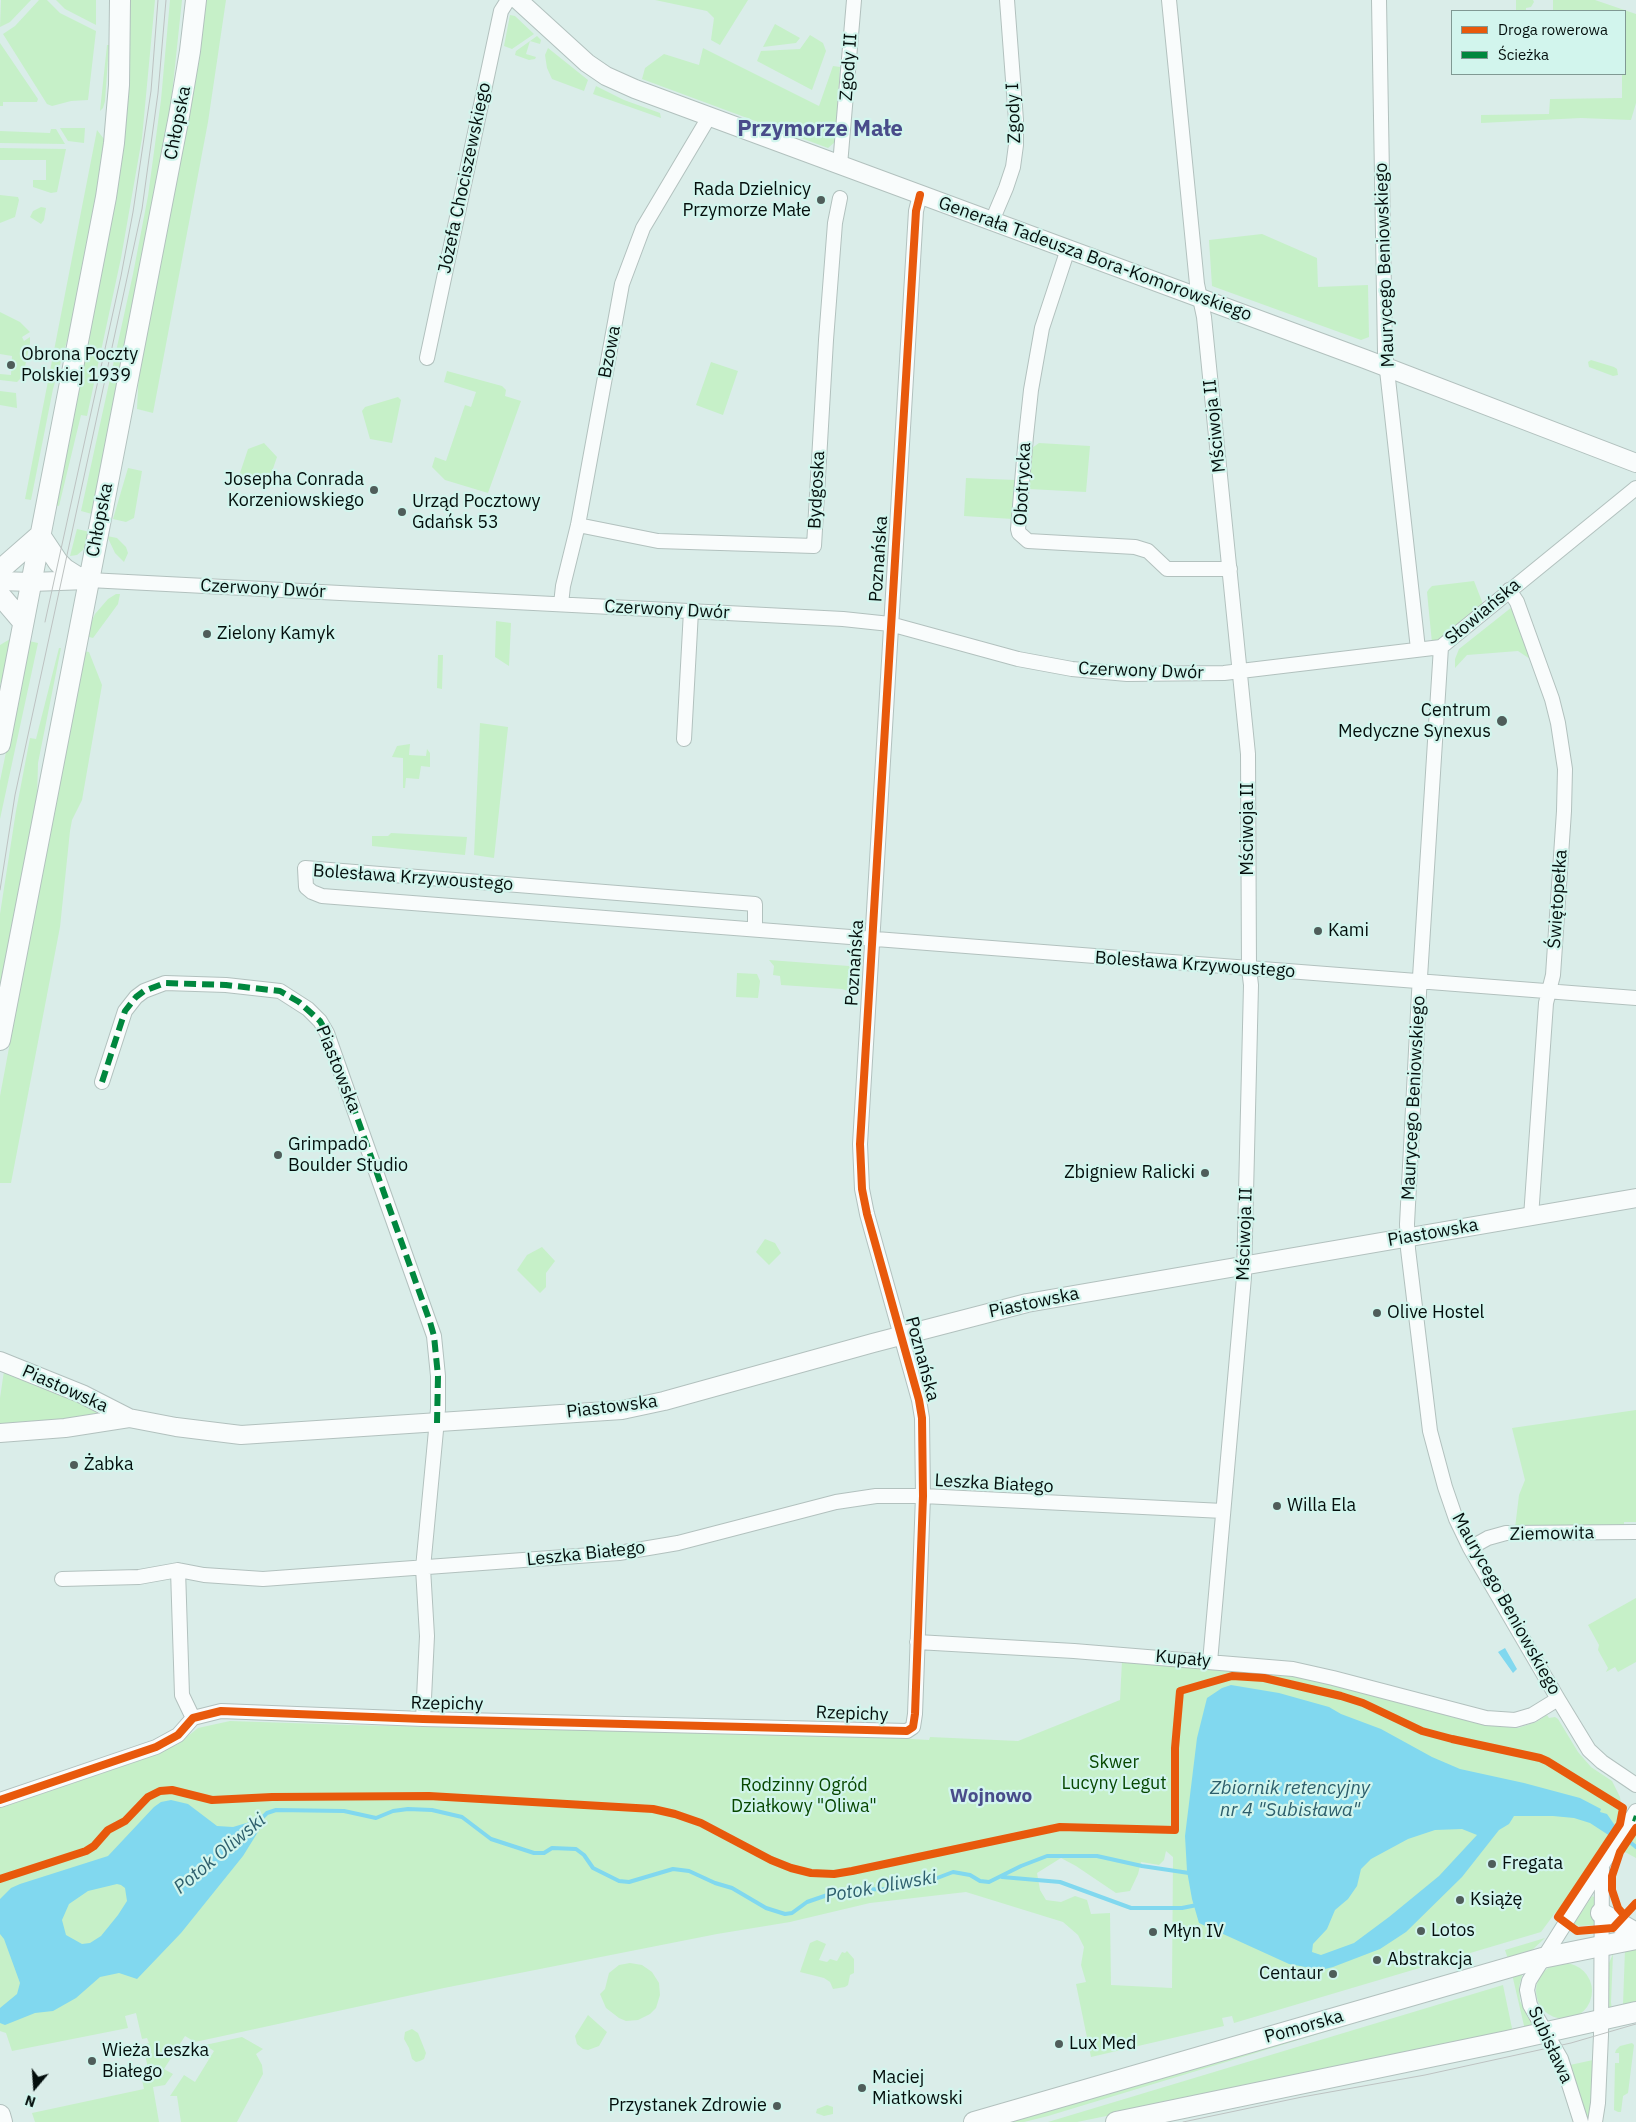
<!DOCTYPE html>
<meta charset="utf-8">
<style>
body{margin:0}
#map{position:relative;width:1636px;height:2122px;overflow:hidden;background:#daede9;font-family:"IBM Plex Sans",sans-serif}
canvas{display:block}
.legend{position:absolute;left:1451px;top:10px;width:175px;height:65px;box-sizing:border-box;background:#d2f5ed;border:1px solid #809993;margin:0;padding:6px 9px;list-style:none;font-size:15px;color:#040f0d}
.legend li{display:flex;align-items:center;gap:10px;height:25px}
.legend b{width:25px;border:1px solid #809993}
.north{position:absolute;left:10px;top:2062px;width:50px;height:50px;-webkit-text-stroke:4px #d2f5ed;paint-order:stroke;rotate:198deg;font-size:14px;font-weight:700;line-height:20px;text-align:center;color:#040f0d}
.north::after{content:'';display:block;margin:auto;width:18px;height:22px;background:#040f0d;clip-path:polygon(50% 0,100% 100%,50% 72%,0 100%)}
</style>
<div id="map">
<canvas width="1636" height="2122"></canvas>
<ul class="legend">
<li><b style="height:6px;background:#e8590c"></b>Droga rowerowa</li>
<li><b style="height:6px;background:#00873e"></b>Ścieżka</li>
</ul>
<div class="north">N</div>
</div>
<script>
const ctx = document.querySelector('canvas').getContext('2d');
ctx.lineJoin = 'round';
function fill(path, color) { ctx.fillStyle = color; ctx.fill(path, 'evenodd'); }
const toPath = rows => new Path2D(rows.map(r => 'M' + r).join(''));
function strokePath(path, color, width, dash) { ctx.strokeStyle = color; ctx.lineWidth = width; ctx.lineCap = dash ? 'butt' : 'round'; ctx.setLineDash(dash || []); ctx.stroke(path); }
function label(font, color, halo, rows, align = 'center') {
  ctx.font = font + ' "IBM Plex Sans",sans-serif'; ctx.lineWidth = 4.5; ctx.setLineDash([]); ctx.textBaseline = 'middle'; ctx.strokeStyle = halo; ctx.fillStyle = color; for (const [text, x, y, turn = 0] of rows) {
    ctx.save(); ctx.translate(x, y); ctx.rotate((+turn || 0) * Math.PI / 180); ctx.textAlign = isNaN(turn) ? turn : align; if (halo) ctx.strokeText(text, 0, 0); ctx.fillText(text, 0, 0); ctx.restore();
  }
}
const green = toPath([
 [1,0,31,0,10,22,0,27],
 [39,0,47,0,60,13,96,31,88,100,71,101,52,106,47,104,3,34,15,26],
 [56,0,96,0,96,25,65,9],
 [129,0,155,0,142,138,121,258,87,416,81,415,59,506,54,505],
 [170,0,182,0,170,113,92,514,81,511,133,274,148,196,161,100],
 [205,0,226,0,208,122,153,413,137,409,139,369],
 [655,0,748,0,720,45,711,40,714,18,707,11],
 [1516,0,1533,0,1534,2,1531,7,1526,8,1526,11,1516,11],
 [1553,0,1595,0,1636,14,1636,103,1631,120,1581,118,1481,123,1481,115,1549,114,1550,99,1622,98,1622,74,1625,74,1625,11,1553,11],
 [510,15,515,16,534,34,512,49,504,46],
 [775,24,800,38,796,43,763,47],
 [810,35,823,43,826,51,812,90,757,61,761,51,800,49],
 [537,36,541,40,540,44,530,41,526,54,536,57,535,59,529,60,515,55,516,51],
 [0,43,38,99,37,102,3,102,3,106,0,106],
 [107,45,109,45,105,101,103,108,100,111],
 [548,48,588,80,584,91,552,79,547,68,545,55],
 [703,48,819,106,833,66,840,67,835,142,828,148,642,79,645,68,664,54,699,65],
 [596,86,624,100,660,113,661,118,593,94],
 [60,128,85,128,84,143,68,141],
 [51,129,56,129,65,144,0,143,0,131,50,133],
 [97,130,104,139,105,151,73,320,53,389,31,500,25,499],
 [0,148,66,149,57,192,51,193,33,187,33,180,46,180,46,160,0,160],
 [0,195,18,197,19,200,15,217,0,223],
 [41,207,46,208,44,220,41,224,30,217,33,211],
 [1262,234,1317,258,1318,287,1368,285,1369,337,1361,340,1212,286,1209,240],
 [0,312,20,322,30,332,22,337,24,341,30,337,30,343,23,376,17,382,0,380,0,374,11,375,12,356,0,354],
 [1591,360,1614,367,1617,369,1618,375,1613,376,1589,367,1588,362],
 [711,362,738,371,723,415,696,405],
 [447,371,502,386,506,390,505,396,521,401,488,493,445,480,432,467,435,457,446,461,465,405,471,407,476,392,444,382],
 [0,391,16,393,17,408,0,405],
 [398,397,401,400,392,443,370,439,362,411,365,407],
 [264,443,277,457,266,489,238,479,248,449],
 [1039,443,1090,446,1086,492,1029,489,1032,448],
 [128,468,142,471,134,518,126,522,113,519],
 [966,478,1016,480,1013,519,964,516],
 [77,529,90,532,83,550,77,555,70,556],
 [107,536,117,538,126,547,128,553,124,562,115,553],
 [1474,581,1483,604,1479,609,1438,642,1432,643,1427,592,1429,589,1432,586],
 [116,594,120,594,118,604,93,638,85,636,95,614,108,599],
 [1512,607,1532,659,1530,659,1518,651,1467,655,1455,668,1455,659,1459,649],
 [496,621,511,623,509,666,495,657],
 [10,639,6,668,0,685,0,645],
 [29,641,38,643,0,819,0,781],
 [59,648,61,648,38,763,37,801,0,997,0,914,16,811,30,738,36,739],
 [83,651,89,652,102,685,82,800,72,820,70,831,60,927,11,1183,0,1183,0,1096],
 [438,655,443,655,442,689,437,688],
 [480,723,508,727,494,858,474,855],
 [410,744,409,755,426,756,427,749,430,753,430,767,421,766,419,779,406,778,405,788,403,788,403,758,392,757,397,746],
 [391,833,467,837,465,855,372,846,372,836,388,836],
 [769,960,849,966,854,976,853,1001,848,991,842,989,781,985,780,976,773,975,774,966],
 [737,973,757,974,760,981,758,998,736,997],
 [765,1239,775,1243,781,1253,769,1265,756,1252],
 [542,1247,555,1261,546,1273,546,1287,540,1293,517,1270,527,1255],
 [4,1371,111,1415,0,1425,0,1398],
 [1636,1410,1636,1522,1624,1522,1624,1527,1515,1528,1519,1495,1525,1480,1512,1428],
 [1636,1598,1636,1662,1618,1672,1615,1667,1606,1672,1608,1668,1598,1650,1599,1645,1588,1625],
 [1122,1661,1286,1675,1322,1680,1497,1726,1518,1728,1536,1722,1547,1715,1549,1718,1555,1717,1558,1719,1578,1752,1591,1767,1612,1781,1620,1797,1621,1805,1618,1822,1558,1912,1555,1913,1541,1932,1234,2023,1232,2016,1222,2018,1224,2026,1091,2057,1076,1984,1086,1982,1081,1965,1084,1947,1078,1935,1063,1922,966,1892,870,1903,790,1922,717,1934,444,1988,195,2042,185,2036,164,2069,173,2074,165,2085,153,2087,159,2122,35,2122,32,2113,144,2089,142,2080,150,2078,143,2045,149,2043,147,2038,142,2039,136,2013,125,2016,128,2028,12,2051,6,2033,0,2031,0,1808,153,1756,178,1744,198,1728,230,1721,350,1725,862,1736,929,1740,930,1737,1018,1741,1120,1700],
 [1166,1851,1173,1857,1172,1988,1111,1985,1110,1913,1091,1914,1087,1900,1075,1896,1061,1902,1046,1900,1040,1890,1037,1873,1061,1858,1076,1866,1116,1893,1130,1891,1138,1874,1141,1862,1159,1865,1164,1860],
 [1635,1832,1636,1832,1636,1858,1623,1851],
 [1592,1896,1594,1897,1594,1925,1579,1926,1574,1924],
 [1545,1938,1531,1951,1508,1959,1505,1950],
 [817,1940,826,1944,819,1960,827,1962,830,1959,837,1961,842,1952,845,1953,847,1951,854,1959,854,1973,850,1975,848,1985,845,1987,833,1989,830,1982,824,1978,800,1972,810,1943],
 [1636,1946,1636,2004,1623,2005,1625,1949],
 [1613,1954,1611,2002,1612,2010,1609,2009,1609,1963],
 '1536 1991a28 28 0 1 1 56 0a28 28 0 1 1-56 0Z',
 [630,1963,642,1965,652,1972,659,1983,660,1995,656,2008,650,2014,638,2020,626,2021,619,2018,606,2008,600,1994,605,1989,609,1973,619,1965],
 [1523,1972,1519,1987,1520,2001,1534,2027,1525,2030,1512,1974],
 [1503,1985,1513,2033,1077,2122,1048,2122],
 [1407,2007,1048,2116,1024,2122,1003,2122],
 [588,2015,607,2032,599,2046,588,2050,583,2049,577,2044,575,2036],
 [412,2029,418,2033,426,2053,424,2059,420,2061,416,2062,412,2059,409,2048,404,2039,405,2032],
 [242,2037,263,2049,256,2054,262,2065,263,2074,237,2122,181,2122,177,2096,170,2096,184,2075,195,2082,214,2051,205,2045],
 [1632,2043,1634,2045,1628,2093,1623,2096,1621,2112,1618,2112,1614,2110,1615,2063,1619,2063,1619,2053,1615,2053,1616,2050,1620,2046],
 [1593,2060,1590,2122,1585,2122,1570,2065],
 [827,2105,833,2107,833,2114,824,2116,816,2113,817,2109]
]);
const water = toPath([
 [1505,1648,1517,1669,1513,1673,1498,1652],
 [1231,1685,1279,1693,1329,1707,1341,1714,1381,1729,1432,1757,1460,1769,1524,1783,1580,1798,1601,1809,1600,1812,1607,1814,1616,1827,1610,1836,1590,1823,1574,1818,1553,1816,1514,1816,1509,1824,1499,1830,1462,1877,1406,1932,1380,1949,1333,1967,1321,1970,1289,1964,1199,1923,1192,1899,1187,1871,1185,1836,1197,1738,1207,1698,1222,1688],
 [1462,1829,1477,1835,1439,1876,1389,1917,1354,1943,1321,1955,1312,1952,1313,1944,1327,1929,1335,1910,1348,1899,1357,1886,1361,1869,1371,1859,1408,1839,1435,1830],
 [171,1800,188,1804,217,1826,233,1827,253,1821,259,1822,261,1827,243,1856,181,1933,137,1979,119,1973,100,1977,76,1998,53,2011,35,2013,5,2025,0,2023,0,2008,17,1994,20,1983,4,1939,0,1934,0,1899,11,1888,20,1884,108,1856,154,1807,161,1802],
 [117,1884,121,1885,125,1888,127,1901,118,1915,101,1936,90,1943,82,1944,66,1935,62,1920,69,1904,88,1891]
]);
const stream = toPath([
 [256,1824,267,1813,276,1810,344,1811,376,1818,393,1811,408,1809,432,1810,462,1817,491,1839,534,1853,544,1853,552,1848,576,1849,584,1855,593,1868,619,1881,629,1882,673,1869,689,1871,715,1883,732,1888,766,1908,785,1914,792,1913,807,1902,842,1890,886,1889,915,1882,932,1880,953,1872,970,1875,980,1881,989,1882,1021,1866,1047,1856,1097,1856,1142,1866,1189,1873],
 [1624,1837,1636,1847],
 [1002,1877,1060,1882,1131,1908,1182,1908,1197,1905]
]);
const minor = toPath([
 [1169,0,1197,284,1204,317,1248,754,1249,969,1251,985,1244,1277,1210,1662],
 [1379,0,1385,352,1418,649],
 [840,165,854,0],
 [992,221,1006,188,1013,167,1016,145,1016,120,1007,0],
 [1068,249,1042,328,1031,390,1026,436,1018,529,1019,533,1028,541,1135,547,1148,551,1167,569,1230,569],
 [427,358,498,25,501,11,508,0],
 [578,525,658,541,814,546,826,340,835,223,840,198],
 [89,580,843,619,890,624,1018,659,1072,669,1127,674,1224,673,1441,647,1636,488],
 [1509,590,1517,602,1552,699,1558,723,1565,769,1564,811,1553,975,1546,1003,1531,1217],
 [561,604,563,586,578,525,622,284,643,228,709,117],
 [1441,647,1419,993,1407,1224,1408,1249,1430,1431,1445,1487,1456,1519,1470,1548,1558,1699,1589,1750,1602,1762,1636,1785],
 [684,739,691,611],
 [755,929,755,904,305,868,306,887,312,892,322,896,1636,998],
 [102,1082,125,1011,136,997,144,991,165,983,226,985,280,991,308,1009,320,1021,327,1033,434,1336,438,1376,438,1409,423,1568,427,1636,423,1719],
 [1470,1548,1488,1538,1506,1533,1636,1532],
 [178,1570,182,1695,193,1718],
 [62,1579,139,1577,178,1570,204,1575,263,1579,619,1553,678,1543,836,1502,876,1496,923,1496,1223,1511],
 [917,1642,1074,1651,1293,1669,1333,1678,1486,1718,1515,1720,1532,1715,1558,1699],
 [0,1800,156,1747,178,1735,193,1718,221,1711,423,1719,907,1731,913,1727,915,1714,923,1496,922,1418,919,1400,867,1214,862,1189,860,1144,916,211,920,195],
 [1581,2122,1561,2059,1530,2005,1527,1990,1529,1981,1636,1811],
 [1595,2122,1598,2103,1601,2035,1602,1868]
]);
const tertiary = toPath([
 [518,0,587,63,606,76,635,89,1365,359,1636,463],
 [0,581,31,582,88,580],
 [0,1361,82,1394,129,1418,176,1427,241,1435,622,1410,664,1401,873,1343,1027,1303,1636,1198],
 [0,1433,65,1428,129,1418]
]);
const secondary = toPath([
 [40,535,58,562,65,569,76,576,89,580],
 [0,570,40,535],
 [0,595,23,622],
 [0,744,106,197,114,143,119,85,120,0],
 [0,1040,179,116,190,51,196,0],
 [1601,1913,1636,1933],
 [0,2115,2,2122],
 [974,2122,1542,1958,1636,1939],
 [1116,2122,1507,2041,1636,2012]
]);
const tram = toPath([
 [45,622,121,276,133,212,151,91,158,0],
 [0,890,15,795,142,209,158,93,166,0],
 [1183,2122,1302,2097,1425,2075,1571,2043,1636,2024]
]);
const quiet = toPath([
 [102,1082,125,1011,136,997,144,991,165,983,226,985,280,991,299,1002,320,1021,327,1033,430,1322,434,1336,438,1376,437,1423],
 [1633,1818,1636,1819]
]);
const cycleway = toPath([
 [0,1800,156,1747,178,1735,193,1718,221,1711,423,1719,907,1731,913,1727,915,1714,923,1496,922,1418,919,1400,867,1214,862,1189,860,1144,916,211,920,195],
 [0,1879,86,1851,94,1846,108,1830,125,1821,148,1797,160,1791,172,1790,212,1800,272,1797,429,1796,653,1809,675,1814,701,1823,771,1860,791,1868,811,1873,834,1874,852,1871,1060,1827,1175,1830,1175,1748,1180,1691,1232,1676,1264,1678,1341,1696,1363,1703,1422,1731,1452,1739,1540,1758,1547,1761,1623,1808,1620,1824,1558,1917,1577,1931,1613,1928,1636,1903],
 [1624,1915,1618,1908,1612,1890,1612,1876,1620,1852,1636,1828]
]);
const markers = [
 [821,200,5,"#4f5d5a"],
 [11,365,5,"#4f5d5a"],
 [374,490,5,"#4f5d5a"],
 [402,512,5,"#4f5d5a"],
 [207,634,5,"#4f5d5a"],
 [1502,721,6,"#4f5d5a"],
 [1318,931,5,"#4f5d5a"],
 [278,1155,5,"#4f5d5a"],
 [1205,1173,5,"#4f5d5a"],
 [1377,1313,5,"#4f5d5a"],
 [74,1465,5,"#4f5d5a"],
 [1277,1506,5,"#4f5d5a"],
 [1492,1864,5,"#4f5d5a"],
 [1460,1900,5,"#4f5d5a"],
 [1421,1931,5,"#4f5d5a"],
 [1153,1932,5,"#4f5d5a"],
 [1377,1960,5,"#4f5d5a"],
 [1333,1974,5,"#4f5d5a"],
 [1059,2044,5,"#4f5d5a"],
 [92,2061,5,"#4f5d5a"],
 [862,2088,5,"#4f5d5a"],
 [777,2106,5,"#4f5d5a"]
];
const streetNames = [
 ["Zgody II",849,67,-86],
 ["Zgody I",1014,113,-92],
 ["Chłopska",178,123,-79],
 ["Józefa Chociszewskiego",465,178,-78],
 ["Generała Tadeusza Bora-Komorowskiego",1095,259,20],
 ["Maurycego Beniowskiego",1385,265,-92],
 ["Bzowa",610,352,-79],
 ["Mściwoja II",1215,426,-96],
 ["Obotrycka",1023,484,-87],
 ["Bydgoska",817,490,-87],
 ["Chłopska",100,520,-79],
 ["Poznańska",879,559,-86],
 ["Czerwony Dwór",263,589,3],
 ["Czerwony Dwór",667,610,3],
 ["Słowiańska",1483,612,-40],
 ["Czerwony Dwór",1141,671,2],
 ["Mściwoja II",1248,829,-90],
 ["Bolesława Krzywoustego",413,878,4],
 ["Świętopełka",1558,899,-86],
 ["Poznańska",855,963,-86],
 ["Bolesława Krzywoustego",1195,965,4],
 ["Piastowska",338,1069,68],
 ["Maurycego Beniowskiego",1414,1098,-87],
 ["Piastowska",1433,1233,-10],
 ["Mściwoja II",1245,1234,-88],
 ["Piastowska",1034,1303,-12],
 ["Poznańska",922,1359,75],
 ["Piastowska",65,1389,24],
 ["Piastowska",612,1407,-7],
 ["Leszka Białego",994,1484,3],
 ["Ziemowita",1552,1534,-1],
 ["Leszka Białego",586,1554,-6],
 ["Maurycego Beniowskiego",1506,1604,61],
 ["Kupały",1183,1659,5],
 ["Rzepichy",447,1704,1],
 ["Rzepichy",852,1714,2],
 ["Pomorska",1304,2027,-16],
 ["Subisława",1550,2045,65]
];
const poiNames = [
 ["Rada Dzielnicy",811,190,"right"],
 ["Przymorze Małe",811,211,"right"],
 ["Obrona Poczty",21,355],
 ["Polskiej 1939",21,376],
 ["Josepha Conrada",364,480,"right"],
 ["Korzeniowskiego",364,501,"right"],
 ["Urząd Pocztowy",412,502],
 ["Gdańsk 53",412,523],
 ["Zielony Kamyk",217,634],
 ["Centrum",1491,711,"right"],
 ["Medyczne Synexus",1491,732,"right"],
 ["Kami",1328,931],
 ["Grimpado",288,1145],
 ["Boulder Studio",288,1166],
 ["Zbigniew Ralicki",1195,1173,"right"],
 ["Olive Hostel",1387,1313],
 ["Żabka",84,1465],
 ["Willa Ela",1287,1506],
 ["Fregata",1502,1864],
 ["Książę",1470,1900],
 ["Lotos",1431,1931],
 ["Młyn IV",1163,1932],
 ["Abstrakcja",1387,1960],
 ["Centaur",1323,1974,"right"],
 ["Lux Med",1069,2044],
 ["Wieża Leszka",102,2051],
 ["Białego",102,2072],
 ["Maciej",872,2078],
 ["Miatkowski",872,2099],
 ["Przystanek Zdrowie",767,2106,"right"]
];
const parkNames = [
 ["Skwer",1114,1763],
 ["Lucyny Legut",1114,1784],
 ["Rodzinny Ogród",804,1786],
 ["Działkowy \"Oliwa\"",804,1807]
];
const waterNames = [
 ["Zbiornik retencyjny",1290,1789],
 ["nr 4 \"Subisława\"",1290,1811],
 ["Potok Oliwski",220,1854,-40],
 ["Potok Oliwski",881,1887,-10]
];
const neighbourhoodNames = [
 ["Wojnowo",991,1797]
];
const districtNames = [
 ["Przymorze Małe",820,130]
];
fill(green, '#c6f0c8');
fill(water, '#81d8ef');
strokePath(stream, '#81d8ef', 4);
strokePath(minor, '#b2c1be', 16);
strokePath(tertiary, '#b2c1be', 20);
strokePath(secondary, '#b2c1be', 22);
strokePath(minor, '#f9fcfc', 14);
strokePath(tertiary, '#f9fcfc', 18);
strokePath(secondary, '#f9fcfc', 20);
strokePath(tram, '#bdc2c1', 1);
strokePath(quiet, '#00873e', 6, [12, 6]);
strokePath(cycleway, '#e8590c', 8);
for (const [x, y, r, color] of markers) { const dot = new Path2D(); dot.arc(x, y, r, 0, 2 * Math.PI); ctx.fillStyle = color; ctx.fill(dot); strokePath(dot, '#d2f5ed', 2); }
label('18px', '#040f0d', '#d2f5ed', streetNames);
label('18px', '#040f0d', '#d2f5ed', poiNames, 'left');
label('18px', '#074700', '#d2f5ed', parkNames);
label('italic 19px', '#2d5e6c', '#d2f5ed', waterNames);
label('bold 19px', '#494c8a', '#d2f5ed', neighbourhoodNames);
label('bold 22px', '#494c8a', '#d2f5ed', districtNames);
</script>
